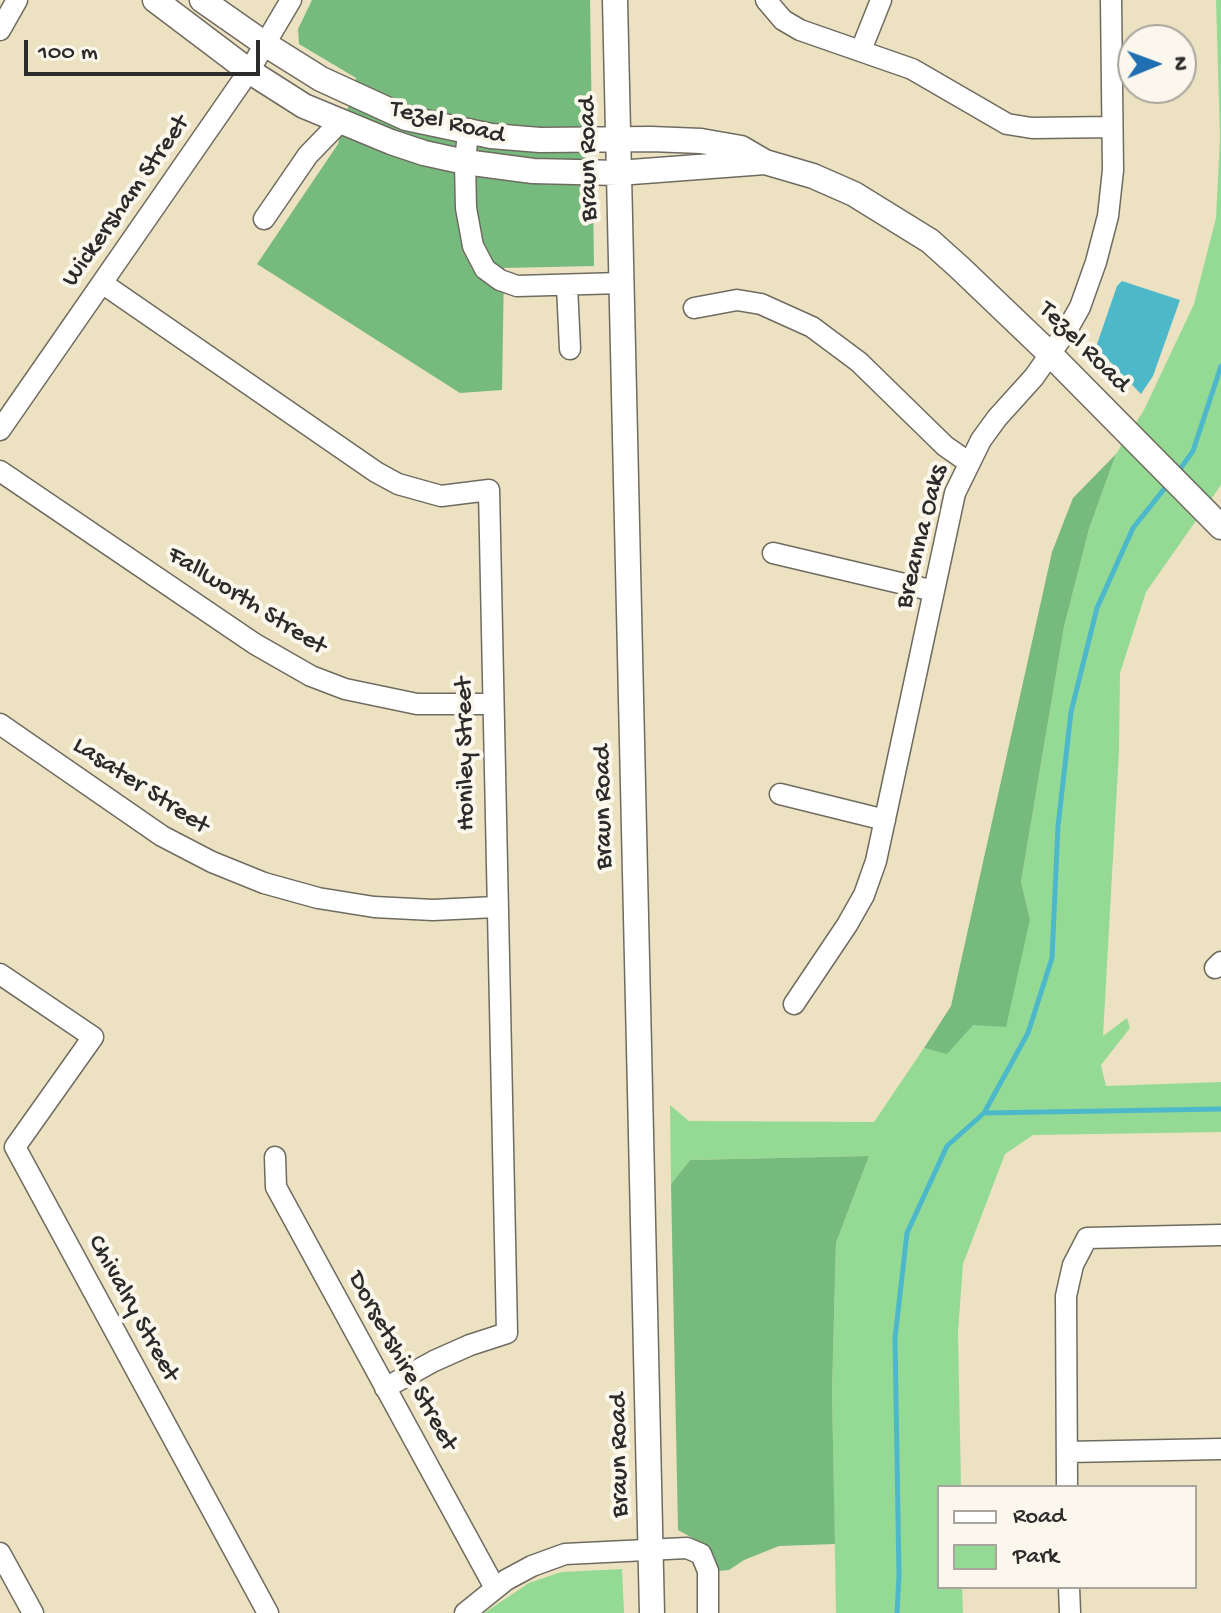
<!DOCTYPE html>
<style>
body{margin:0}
#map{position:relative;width:1221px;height:1613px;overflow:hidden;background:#ece2c1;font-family:"Gochi Hand",sans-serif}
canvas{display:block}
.legend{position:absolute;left:937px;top:1485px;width:260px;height:104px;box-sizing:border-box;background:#fbf7ec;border:2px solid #a8a59f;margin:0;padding:10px 14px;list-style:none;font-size:24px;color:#2b2b2b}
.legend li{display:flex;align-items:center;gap:16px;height:40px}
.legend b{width:40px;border:2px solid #a8a59f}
.north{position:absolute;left:1117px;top:24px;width:80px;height:80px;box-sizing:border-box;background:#fbf7ec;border:2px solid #a8a59f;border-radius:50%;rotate:89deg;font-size:22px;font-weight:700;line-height:32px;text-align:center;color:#2b2b2b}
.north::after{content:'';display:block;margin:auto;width:28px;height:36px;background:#1f6fb2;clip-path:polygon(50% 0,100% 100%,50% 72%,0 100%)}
.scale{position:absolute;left:24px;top:40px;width:236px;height:36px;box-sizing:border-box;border:4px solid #2b2b2b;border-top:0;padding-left:10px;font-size:24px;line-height:28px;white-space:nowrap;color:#2b2b2b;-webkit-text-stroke:6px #fbf7ec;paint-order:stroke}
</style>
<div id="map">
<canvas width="1221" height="1613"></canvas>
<ul class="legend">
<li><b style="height:10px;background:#fff"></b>Road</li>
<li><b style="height:22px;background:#94da94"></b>Park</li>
</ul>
<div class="north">N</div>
<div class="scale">100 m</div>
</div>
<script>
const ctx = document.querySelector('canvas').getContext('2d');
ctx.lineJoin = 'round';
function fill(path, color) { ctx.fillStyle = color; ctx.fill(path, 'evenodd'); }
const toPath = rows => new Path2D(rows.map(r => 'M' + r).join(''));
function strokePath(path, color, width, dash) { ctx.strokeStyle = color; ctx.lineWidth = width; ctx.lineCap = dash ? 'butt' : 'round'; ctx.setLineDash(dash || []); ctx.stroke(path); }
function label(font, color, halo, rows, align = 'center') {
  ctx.font = font + ' "Gochi Hand",sans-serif'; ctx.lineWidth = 8; ctx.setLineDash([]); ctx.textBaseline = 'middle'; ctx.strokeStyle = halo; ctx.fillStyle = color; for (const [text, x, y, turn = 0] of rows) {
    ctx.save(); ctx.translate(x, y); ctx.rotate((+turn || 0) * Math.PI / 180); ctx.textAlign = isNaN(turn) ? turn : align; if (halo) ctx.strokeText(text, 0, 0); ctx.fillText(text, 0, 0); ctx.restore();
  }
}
const green = toPath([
 [1216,0,1221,0,1221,485,1146,592,1120,673,1119,750,1103,1036,1127,1018,1130,1028,1101,1065,1106,1086,1221,1082,1221,1132,1033,1135,1005,1154,963,1264,958,1332,961,1487,939,1487,939,1587,962,1587,963,1613,836,1613,832,1392,836,1243,869,1156,690,1160,671,1184,670,1105,689,1121,874,1122,924,1048,947,1053,1030,919,1021,882,1064,627,1089,529,1116,454,1144,410,1194,304,1216,218,1220,138],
 [622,1569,624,1613,484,1613,529,1583,561,1572]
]);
const forest = toPath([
 [312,0,590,0,594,266,504,268,502,390,460,393,257,264,338,144,356,78,299,44,298,29],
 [1116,454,1089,529,1064,627,1021,882,1030,919,1006,1027,973,1025,947,1054,924,1048,951,1006,1052,552,1073,498],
 [869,1156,836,1243,832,1392,835,1544,779,1546,744,1560,729,1570,718,1571,702,1543,678,1530,671,1184,690,1160]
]);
const water = toPath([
 [1122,281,1180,300,1153,376,1141,394,1096,347,1117,286]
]);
const stream = toPath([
 [1178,472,1193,451,1221,366],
 [984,1113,1221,1109],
 [897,1613,899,1576,895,1338,907,1233,947,1146,984,1113,1028,1033,1052,958,1058,826,1071,712,1097,608,1133,528,1169,483]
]);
const minor = toPath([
 [766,0,783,20,800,30,912,69,1007,124,1032,128,1112,127],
 [0,30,17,0],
 [861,50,881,0],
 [468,132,465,162,466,208,473,246,485,269,500,280,517,286,621,283],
 [264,219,308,155,340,122],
 [102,283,376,472,398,484,441,496,489,490,507,1333,470,1345,434,1361,385,1388],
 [567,286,570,349],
 [694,308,737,300,761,304,812,327,859,362,945,446,968,462],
 [0,430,249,71,291,0],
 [0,471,255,644,311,676,345,689,417,704,492,704],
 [773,553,934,591],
 [0,724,162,836,212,862,264,883,318,898,374,907,433,910,496,907],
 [780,794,885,820],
 [1215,968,1221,962],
 [0,974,93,1037,15,1147,268,1613],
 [794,1004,847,925,864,895,876,861,955,493,981,440,997,418,1034,377,1067,330,1080,307,1096,262,1108,216,1113,170,1111,0],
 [275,1157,276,1187,495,1588],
 [1067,1452,1221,1449],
 [1067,1487,1066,1296,1073,1265,1087,1238,1221,1235],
 [0,1553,33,1613],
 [1069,1587,1070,1613],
 [465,1613,506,1580,532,1566,565,1554,687,1548,701,1554,708,1571,708,1613]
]);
const major = toPath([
 [155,0,249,71,304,106,391,142,424,153,465,162,533,171,618,173,765,162],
 [202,0,265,44,321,79,406,118,491,136,540,140,651,139,701,141,741,148,765,162,813,176,854,194,930,241,959,267,1050,354,1221,527],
 [615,0,652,1613]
]);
const streetNames = [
 ["Tezel Road",447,124,14],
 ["Braun Road",590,159,-91],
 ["Wickersham Street",127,202,-55],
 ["Tezel Road",1083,348,45],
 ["Breanna Oaks",923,537,-76],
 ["Fallworth Street",246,602,32],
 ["Honiley Street",467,754,-91],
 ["Lasater Street",140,787,33],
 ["Braun Road",605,807,-91],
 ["Chivalry Street",132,1309,61],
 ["Dorsetshire Street",401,1362,61],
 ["Braun Road",621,1455,-91]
];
fill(green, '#94da94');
fill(forest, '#77ba7e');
fill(water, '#4eb8cb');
strokePath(stream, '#4eb8cb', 5);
strokePath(minor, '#6f6b60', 23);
strokePath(major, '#6f6b60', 27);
strokePath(minor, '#fff', 20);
strokePath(major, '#fff', 24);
label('26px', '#2b2b2b', '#fbf7ec', streetNames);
</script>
